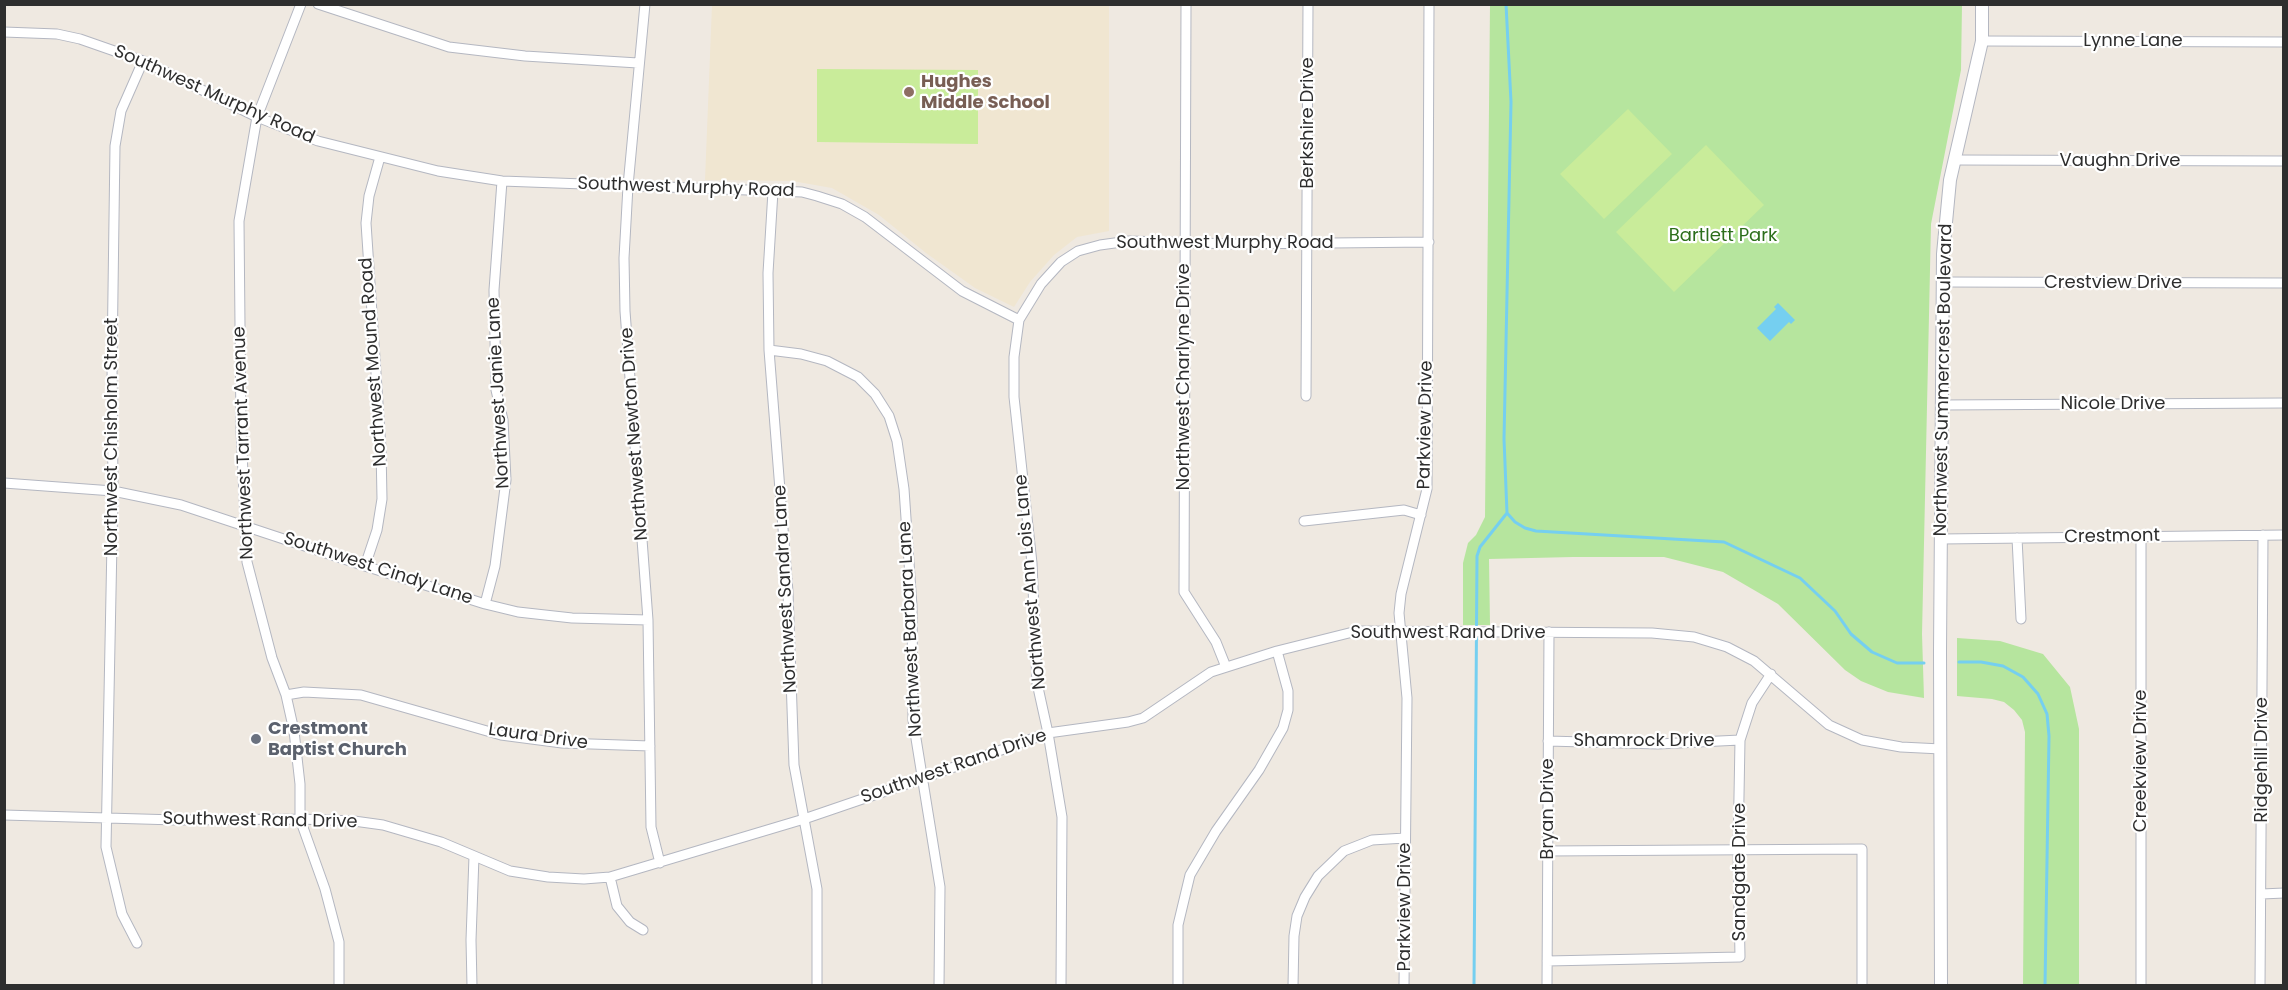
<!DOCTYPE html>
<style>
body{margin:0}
#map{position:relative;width:2288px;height:990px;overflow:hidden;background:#efe9e1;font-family:Poppins,sans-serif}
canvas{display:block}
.frame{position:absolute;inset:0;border:6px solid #2e2e2e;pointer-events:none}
</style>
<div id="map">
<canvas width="2288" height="990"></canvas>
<div class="frame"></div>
</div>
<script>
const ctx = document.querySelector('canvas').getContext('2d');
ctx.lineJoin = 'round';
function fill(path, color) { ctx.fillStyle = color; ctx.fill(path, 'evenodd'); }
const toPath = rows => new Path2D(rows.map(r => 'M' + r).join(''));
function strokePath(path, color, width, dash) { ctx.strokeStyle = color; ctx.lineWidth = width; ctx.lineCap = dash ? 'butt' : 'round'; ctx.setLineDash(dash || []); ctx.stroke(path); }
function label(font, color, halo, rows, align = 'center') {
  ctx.font = font + ' Poppins,sans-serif'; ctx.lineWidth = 4.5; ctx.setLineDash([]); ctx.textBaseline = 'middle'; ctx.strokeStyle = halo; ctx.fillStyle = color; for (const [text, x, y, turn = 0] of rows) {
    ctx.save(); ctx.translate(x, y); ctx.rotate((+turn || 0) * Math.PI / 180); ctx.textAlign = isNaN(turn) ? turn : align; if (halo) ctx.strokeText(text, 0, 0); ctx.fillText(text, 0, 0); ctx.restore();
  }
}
const education = toPath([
 [712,5,1109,5,1109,231,1077,237,1054,255,1030,282,1014,307,975,288,926,253,879,215,832,188,792,181,705,180]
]);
const green = toPath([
 [1490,5,1962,5,1961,70,1931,224,1922,634,1924,698,1888,692,1861,681,1845,670,1778,604,1723,572,1664,557,1573,557,1489,559,1490,625,1463,625,1463,563,1468,543,1476,535,1485,517],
 [1957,638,2000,641,2043,654,2070,687,2079,729,2079,985,2023,985,2025,732,2022,720,2014,710,2004,702,1992,699,1957,696]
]);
const pitch = toPath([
 [817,69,978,70,978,144,817,142],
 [1628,109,1672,154,1604,219,1560,174],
 [1706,145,1764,205,1674,292,1616,232]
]);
const water = toPath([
 [1778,303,1795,320,1791,324,1789,322,1770,341,1757,328,1776,309,1774,307]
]);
const stream = toPath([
 [1506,4,1511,102,1504,439,1507,513,1515,522,1525,528,1536,531,1724,542,1800,578,1835,611,1851,634,1872,652,1897,663,1924,663],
 [1959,662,1981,662,2003,666,2023,677,2038,694,2047,714,2049,736,2045,986],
 [1474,986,1477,556,1480,547,1507,513]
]);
const minor = toPath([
 [301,4,257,117,239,221,241,430,247,562,272,658,286,695,294,731,300,784,300,819,325,889,339,942,339,986],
 [318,4,449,47,525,56,638,63],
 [645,4,628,186,624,258,625,311,648,620,651,827,660,863],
 [1186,4,1184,592,1216,642,1226,667],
 [4,32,57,34,80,39,143,61,257,117,318,141,438,171,502,181,802,192,817,196,842,204,865,217,962,291,1019,320],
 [1982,41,2284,42],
 [1956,160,2284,161],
 [773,191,768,273,769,350,788,592,794,765,817,889,817,986],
 [1943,282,2284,283],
 [769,350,801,354,827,361,858,377,875,394,889,416,897,441,904,489,912,606,913,720,940,887,939,986],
 [1306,396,1308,4],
 [1942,405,2284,403],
 [4,483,113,491,181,505,365,566,485,604,518,612,572,618,648,620],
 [1304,521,1404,510,1421,515],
 [2017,538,2021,619],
 [1941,539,2284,535],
 [365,566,377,530,382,499,381,448,366,223,369,196,380,157],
 [485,604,495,566,506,480,503,420,496,390,494,290,502,181],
 [286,695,304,692,361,695,501,735,562,743,650,746],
 [1548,741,1658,744,1740,740],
 [4,815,176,820,300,819,354,821,383,825,441,842,510,871,548,877,584,879,610,877,804,819,921,779,1048,733,1128,722,1143,718,1211,672,1277,651,1357,631,1652,633,1694,637,1727,647,1754,661,1829,725,1862,740,1901,747,1941,749],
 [1547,851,1862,849,1862,986],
 [610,877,617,906,630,922,643,930],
 [2262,894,2284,893],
 [137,943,122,914,106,847,113,491,112,363,115,146,121,111,143,61],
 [1547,961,1740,957,1738,851,1740,740,1752,703,1771,674],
 [472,986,471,940,474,856],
 [1061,986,1062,817,1048,733,1037,683,1032,563,1014,397,1014,357,1019,320,1041,284,1061,262,1078,251,1100,245,1129,241,1234,244,1429,242],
 [1178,986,1178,925,1190,875,1216,831,1259,770,1283,728,1288,710,1288,691,1277,651],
 [1293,986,1294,936,1297,916,1305,897,1318,876,1344,851,1372,840,1405,838],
 [1404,986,1407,698,1399,613,1401,594,1427,489,1429,4],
 [1547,986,1549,632],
 [2141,986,2141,537],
 [2260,986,2263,535]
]);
const tertiary = toPath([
 [1941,986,1940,651,1943,254,1950,180,1982,41,1982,4]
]);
const markers = [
 [909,92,6,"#8d6e63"],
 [256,739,6,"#6b7280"]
];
const streetNames = [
 ["Lynne Lane",2133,41],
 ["Southwest Murphy Road",214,95,24],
 ["Berkshire Drive",1308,123,-90],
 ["Vaughn Drive",2120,161],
 ["Southwest Murphy Road",686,188,2],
 ["Southwest Murphy Road",1225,243],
 ["Crestview Drive",2113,283],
 ["Northwest Mound Road",374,362,-94],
 ["Northwest Charlyne Drive",1184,377,-90],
 ["Northwest Summercrest Boulevard",1944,380,-89],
 ["Northwest Janie Lane",499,393,-93],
 ["Nicole Drive",2113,404],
 ["Parkview Drive",1426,425,-89],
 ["Northwest Newton Drive",635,434,-94],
 ["Northwest Chisholm Street",112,437,-90],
 ["Northwest Tarrant Avenue",244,443,-92],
 ["Crestmont",2112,537,-1],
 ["Southwest Cindy Lane",378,569,18],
 ["Northwest Ann Lois Lane",1031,582,-95],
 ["Northwest Sandra Lane",786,589,-93],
 ["Northwest Barbara Lane",911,629,-93],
 ["Southwest Rand Drive",1448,633],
 ["Laura Drive",538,737,8],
 ["Shamrock Drive",1644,741],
 ["Ridgehill Drive",2262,760,-90],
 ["Creekview Drive",2141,761,-90],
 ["Southwest Rand Drive",954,767,-19],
 ["Bryan Drive",1548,809,-90],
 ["Southwest Rand Drive",260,821,1],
 ["Sandgate Drive",1740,872,-90],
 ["Parkview Drive",1405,907,-90]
];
const educationNames = [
 ["Hughes",921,82],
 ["Middle School",921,103]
];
const parkNames = [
 ["Bartlett Park",1723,236]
];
const worshipNames = [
 ["Crestmont",268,729],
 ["Baptist Church",268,750]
];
fill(education, '#f0e6d1');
fill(green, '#b6e59e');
fill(pitch, '#c9ec9a');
fill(water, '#75cff0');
strokePath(stream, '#75cff0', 3);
strokePath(minor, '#b4b7c1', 11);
strokePath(tertiary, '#b4b7c1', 14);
strokePath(minor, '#fff', 9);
strokePath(tertiary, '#fff', 12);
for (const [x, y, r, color] of markers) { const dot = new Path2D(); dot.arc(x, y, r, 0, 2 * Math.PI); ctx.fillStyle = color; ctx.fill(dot); strokePath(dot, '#fff', 2); }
label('18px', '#2e2e2e', '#fff', streetNames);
label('bold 18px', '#785e54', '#fff', educationNames, 'left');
label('18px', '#2c6e1b', '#fff', parkNames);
label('bold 18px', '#5b616d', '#fff', worshipNames, 'left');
</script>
